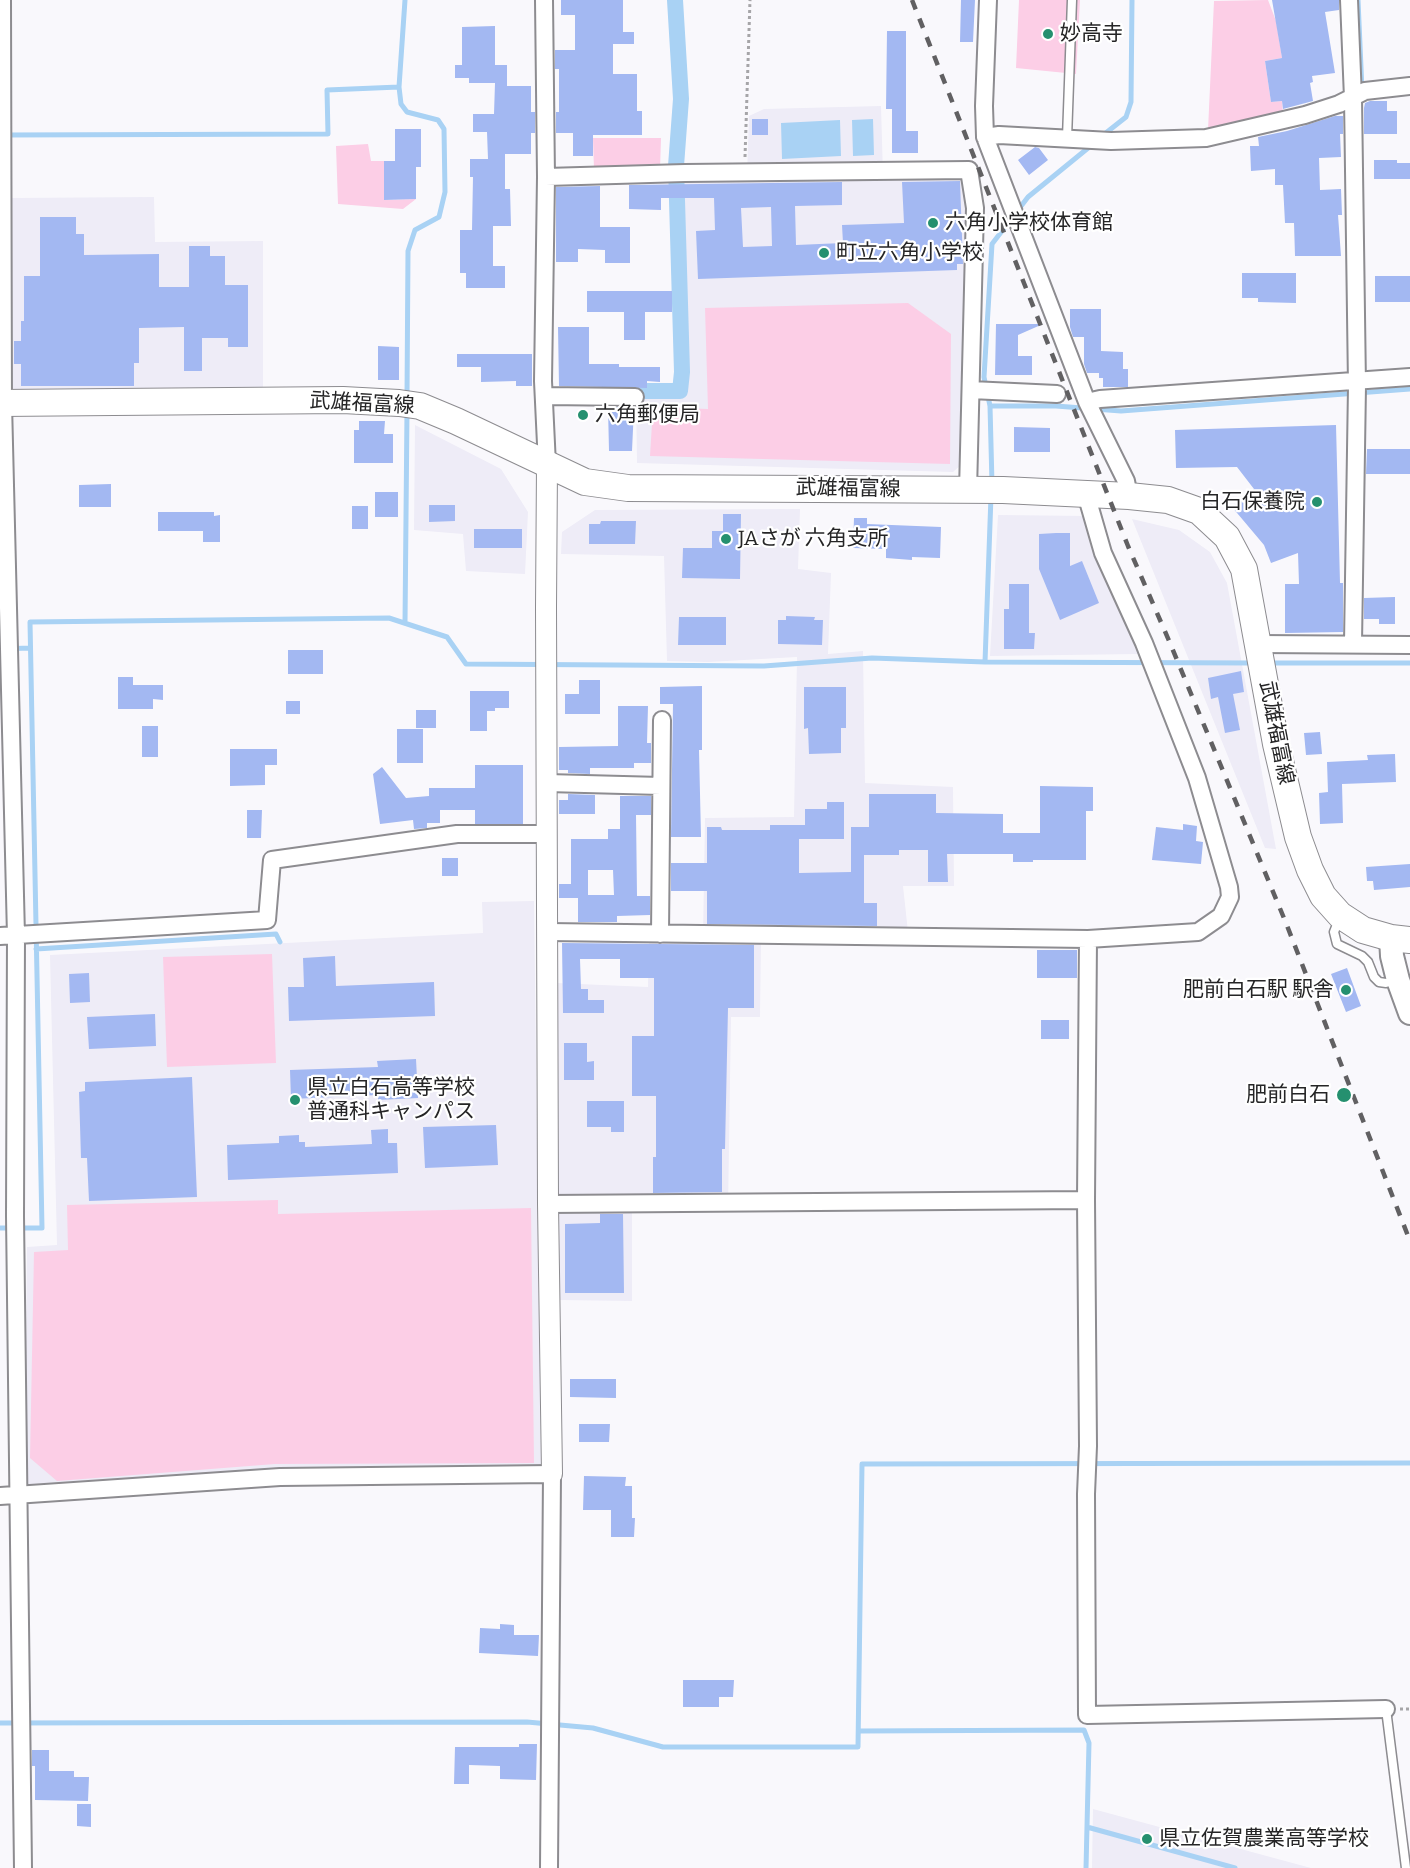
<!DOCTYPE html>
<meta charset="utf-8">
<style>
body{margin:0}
canvas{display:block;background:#f9f8fc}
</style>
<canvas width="1410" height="1868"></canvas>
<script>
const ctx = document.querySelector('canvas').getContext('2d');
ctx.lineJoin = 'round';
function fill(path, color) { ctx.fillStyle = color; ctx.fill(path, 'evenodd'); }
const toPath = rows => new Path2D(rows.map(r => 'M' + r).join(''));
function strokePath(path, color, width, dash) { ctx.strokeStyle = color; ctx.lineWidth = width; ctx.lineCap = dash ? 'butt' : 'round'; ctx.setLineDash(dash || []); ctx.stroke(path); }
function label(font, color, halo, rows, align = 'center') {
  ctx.font = font + ' Bitter,"Noto Sans JP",serif'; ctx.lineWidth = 4.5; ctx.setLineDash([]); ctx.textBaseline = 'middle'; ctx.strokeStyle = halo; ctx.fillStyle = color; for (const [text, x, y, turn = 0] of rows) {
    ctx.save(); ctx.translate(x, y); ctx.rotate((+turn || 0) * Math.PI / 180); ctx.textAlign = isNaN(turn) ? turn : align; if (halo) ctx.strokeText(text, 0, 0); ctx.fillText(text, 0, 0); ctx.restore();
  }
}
const built = toPath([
 [881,106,883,175,963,175,968,207,962,464,953,472,637,463,636,394,683,393,685,372,680,176,747,175,749,116,764,109],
 [154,197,155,242,263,241,263,392,10,393,9,198],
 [415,425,501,469,528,512,525,574,466,571,463,534,414,530],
 [800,509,798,569,831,573,828,654,863,651,865,783,953,787,954,886,903,886,909,941,761,939,760,1017,731,1017,728,1210,632,1212,632,1301,558,1300,556,983,648,987,649,938,703,938,705,818,794,817,797,657,708,662,667,661,664,556,561,554,562,532,595,510],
 [998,515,1089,516,1097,553,1139,654,990,656],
 [1132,519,1179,530,1210,552,1227,583,1276,849,1265,848],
 [534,901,541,1468,32,1488,25,1482,27,1247,57,1245,50,955,483,933,482,902],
 [1093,1809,1311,1868,1092,1868]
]);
const green = toPath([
 [1019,0,1080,0,1076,74,1016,68],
 [1268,0,1276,21,1282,58,1265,61,1271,102,1282,101,1283,114,1208,130,1214,1],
 [593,138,661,138,660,170,594,170],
 [368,144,371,161,384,161,384,200,416,199,403,209,338,204,336,146],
 [908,303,951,334,950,464,650,456,653,407,708,409,705,308],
 [272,954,276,1063,167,1067,163,957],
 [278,1200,278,1214,531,1208,534,1463,275,1464,57,1481,30,1458,34,1252,68,1250,67,1205]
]);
const water = toPath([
 [873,119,874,155,853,156,852,120],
 [840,120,841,156,782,159,781,123]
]);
const stream = toPath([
 [405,0,399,87,401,104,407,112,438,120,444,129,445,192,439,217,415,230,408,251,407,396],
 [1358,0,1362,90],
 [5,135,328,134,327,90,399,87],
 [1102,136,1126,117,1131,102,1132,0],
 [990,406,1056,406,1121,411,1410,389],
 [992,484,990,406,984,377,992,244,1028,197,1093,144],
 [405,623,407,411],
 [0,649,30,648],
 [985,662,1253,663],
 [1268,663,1410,663],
 [36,949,276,934,280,942],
 [0,1228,42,1228,30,622,389,618,447,637,466,664,764,666,872,658,985,662,991,496],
 [0,1723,527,1722,593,1728,663,1747,858,1747,862,1464,1410,1463],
 [859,1731,1084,1730,1089,1743,1086,1868],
 [1087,1827,1235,1868]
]);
const canal = toPath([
 [641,391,680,391,682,372,676,166,681,99,675,0]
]);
const building = toPath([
 [561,0,623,0,623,32,634,32,634,44,613,44,613,74,637,74,637,111,642,111,642,135,593,135,593,156,573,156,573,133,556,133,556,112,559,112,559,69,555,69,555,50,575,50,575,15,561,15],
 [961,0,975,0,973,42,960,42],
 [1272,0,1339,0,1339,10,1325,12,1335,73,1312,76,1313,82,1310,83,1313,101,1283,109,1282,101,1271,102,1265,61,1282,58],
 [495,26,495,65,507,65,507,86,531,86,531,112,535,112,535,133,531,133,531,154,505,154,505,189,510,189,511,226,493,226,493,266,505,266,505,288,466,288,466,273,460,273,460,230,472,230,473,177,470,177,470,159,488,159,487,132,473,132,473,114,494,114,495,83,469,83,469,78,455,78,455,65,462,65,462,27],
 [887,31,906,31,906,131,918,131,918,153,892,153,892,109,886,109],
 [1370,101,1387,101,1387,111,1397,111,1397,134,1364,134,1364,108,1365,103],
 [1335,116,1343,116,1343,134,1340,134,1341,157,1319,158,1320,190,1341,189,1342,215,1338,215,1341,256,1295,256,1294,223,1285,223,1283,185,1275,185,1275,169,1251,171,1250,146,1259,146,1258,137,1287,131],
 [752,119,768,119,768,135,752,135],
 [395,129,421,129,421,167,416,167,416,199,384,200,384,161,395,161],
 [1035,147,1039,148,1048,160,1029,175,1018,160],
 [1374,160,1397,160,1397,163,1410,163,1410,179,1374,179],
 [960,181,963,264,957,264,957,270,698,279,696,231,715,230,714,198,661,198,661,210,629,209,629,185,842,182,842,205,795,206,796,245,843,243,842,225,904,223,902,182],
 [771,207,772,246,743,247,741,208],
 [600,186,600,227,630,227,630,263,605,263,605,250,578,249,578,262,556,262,556,187],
 [40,217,76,217,76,234,84,234,84,255,159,254,159,287,189,287,189,246,210,246,210,256,225,256,225,285,248,285,248,347,228,347,228,338,202,338,202,371,184,371,184,327,139,328,139,363,134,363,134,386,21,386,21,364,14,364,14,341,21,341,21,321,24,321,24,276,40,276],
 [1242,273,1296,273,1296,303,1258,302,1258,298,1242,298],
 [1375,276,1410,276,1410,302,1375,302],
 [587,291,672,291,672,312,645,312,645,340,624,340,624,312,587,312],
 [1070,309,1101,309,1101,351,1123,352,1123,369,1128,369,1128,387,1103,387,1103,378,1099,378,1099,373,1087,373,1084,364,1084,337,1073,337,1070,327],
 [996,324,1043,324,1018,335,1018,356,1032,356,1032,375,995,375],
 [558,327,589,327,589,364,619,364,619,367,660,367,660,382,647,381,647,388,559,386],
 [378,346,399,347,399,380,378,380],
 [457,354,532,354,532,386,516,386,516,381,481,382,481,367,457,367],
 [608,407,634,407,632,451,609,451],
 [359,421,385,421,384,434,393,434,393,463,354,463,354,430,359,430],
 [1336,425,1340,583,1343,583,1343,632,1285,633,1285,584,1299,584,1298,553,1271,563,1264,545,1232,507,1254,489,1237,467,1176,468,1175,430],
 [1014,427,1050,428,1050,452,1014,452],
 [1367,449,1410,449,1410,474,1366,474],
 [111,484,111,507,79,507,79,485],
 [375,492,398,492,398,517,375,517],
 [429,505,455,505,455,521,429,522],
 [352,506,368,506,368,529,352,529],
 [158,512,214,512,214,516,220,515,220,542,203,542,203,531,158,531],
 [723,514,741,514,740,579,682,578,683,548,712,548,712,531,723,531],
 [854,518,867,518,867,524,941,527,940,558,912,557,912,560,886,558,886,549,853,548],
 [601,521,636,521,635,544,589,544,589,524,600,524],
 [474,529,522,529,522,548,474,548],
 [1056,533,1070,533,1070,566,1082,561,1099,603,1060,620,1039,569,1039,534],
 [1009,584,1029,584,1029,633,1035,633,1034,649,1004,649,1004,609,1009,609],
 [1395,597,1395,624,1379,624,1379,619,1364,619,1364,598],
 [786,616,815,617,814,620,823,620,822,645,778,644,778,620,786,620],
 [679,617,726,617,726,645,678,645],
 [288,650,323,650,323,674,288,674],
 [1241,671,1244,692,1233,694,1240,730,1225,733,1218,697,1211,699,1208,678],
 [118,677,133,677,133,685,163,685,163,700,153,699,153,709,118,709],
 [579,680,600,680,600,714,565,714,565,694,579,694],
 [702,686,702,750,699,750,701,837,671,837,673,704,660,704,660,687],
 [804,687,846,687,846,728,841,728,841,753,809,754,808,728,804,729],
 [470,691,509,691,509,708,495,708,495,711,487,711,487,731,470,731],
 [286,701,300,701,300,714,286,714],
 [618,706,648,706,647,743,651,743,651,763,634,763,634,768,590,768,590,774,568,773,568,770,559,770,559,747,618,746],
 [416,710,436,710,436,728,416,728],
 [142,726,158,726,158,757,142,757],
 [397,729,423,729,423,763,397,763],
 [1320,732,1322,754,1306,755,1304,733],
 [230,749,277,749,277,765,265,765,265,785,230,786],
 [1395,754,1396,782,1342,784,1343,823,1320,824,1319,793,1328,792,1327,762,1368,760,1367,755],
 [475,765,523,765,523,824,475,824,475,810,440,810,440,823,427,823,427,828,414,829,413,820,380,824,373,774,382,767,406,798,429,796,429,788,475,788],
 [1040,786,1093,787,1093,811,1086,811,1086,860,1033,860,1033,862,1013,862,1013,854,947,854,948,882,928,882,928,850,899,850,899,855,864,855,864,903,877,903,877,926,707,924,707,891,671,891,671,863,707,863,707,827,721,827,722,830,770,830,770,825,805,825,805,809,827,809,827,802,844,802,844,839,799,839,799,873,851,872,851,827,869,827,869,794,936,794,936,813,1003,814,1003,833,1040,833],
 [568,794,595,795,595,814,559,814,559,800,568,800],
 [620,796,651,796,651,815,636,815,637,896,650,896,650,915,617,916,617,922,578,922,578,898,559,898,559,884,571,884,571,839,608,839,608,829,620,829],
 [588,870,613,870,614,895,588,895],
 [247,810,262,810,261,838,247,838],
 [1183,824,1197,826,1196,841,1203,842,1201,864,1152,860,1156,827,1183,830],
 [442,858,458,858,458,876,442,876],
 [1410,864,1410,887,1374,890,1373,881,1367,881,1366,867],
 [562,943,754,945,754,1008,728,1008,725,1149,722,1149,722,1192,653,1193,653,1157,656,1157,656,1096,632,1096,632,1036,654,1036,654,978,620,978,620,959,580,959,581,989,588,989,588,1000,604,1000,604,1013,563,1013],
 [1037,950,1077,950,1077,978,1037,978],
 [335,956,336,986,434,982,435,1016,289,1021,288,987,304,987,303,958],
 [1347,968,1361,1006,1346,1012,1331,974],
 [89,973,90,1002,70,1003,69,974],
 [155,1014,156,1046,89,1049,87,1017],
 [1041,1020,1069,1020,1069,1039,1041,1039],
 [564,1043,587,1043,587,1062,594,1061,594,1080,564,1080],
 [416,1059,418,1098,378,1100,378,1095,291,1099,290,1070,378,1067,377,1061],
 [192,1077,197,1197,89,1201,87,1158,81,1158,79,1092,85,1091,85,1082],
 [587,1101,624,1101,624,1132,611,1132,611,1127,587,1127],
 [496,1125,498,1165,425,1168,423,1127],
 [388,1129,388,1143,397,1143,398,1173,228,1180,227,1145,279,1143,279,1136,299,1135,299,1142,305,1142,305,1147,372,1144,371,1130],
 [600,1214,623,1214,624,1293,565,1293,565,1224,600,1223],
 [570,1379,616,1379,616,1398,570,1397],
 [579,1424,610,1424,609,1442,579,1442],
 [584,1476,626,1477,625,1486,632,1486,632,1518,635,1518,634,1537,611,1537,611,1510,583,1510],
 [500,1624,514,1625,514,1635,539,1635,538,1656,479,1653,480,1628,500,1629],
 [683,1680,734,1680,733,1697,719,1697,719,1707,683,1707],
 [519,1744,537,1744,536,1780,500,1779,500,1766,469,1765,469,1784,454,1784,455,1747,519,1747],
 [32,1750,49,1750,49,1771,74,1771,74,1777,89,1777,88,1801,35,1800,35,1766,32,1766],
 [77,1804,91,1804,91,1827,77,1826]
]);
const path = toPath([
 [745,157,750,0],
 [1400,1709,1410,1709]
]);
const service = toPath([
 [1067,138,1072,0],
 [1340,917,1334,932,1337,944,1362,956,1368,962,1374,977,1379,982,1386,983,1397,980],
 [1386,1709,1406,1868]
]);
const minor = toPath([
 [2,0,3,403,16,936,15,1216,23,1868],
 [544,0,546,177,543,381,547,465],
 [988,0,984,106,985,137,1087,402,1126,481,1129,496],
 [1349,0,1353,98,1357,386,1353,643],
 [985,137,999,135,1111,141,1206,138,1305,115,1339,104,1365,91,1410,86],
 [546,177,685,173,969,170,975,208,968,491],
 [971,390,1057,394],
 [545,396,635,397],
 [1087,402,1100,399,1410,377],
 [1258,644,1410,645],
 [547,783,661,786],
 [548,932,1088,939,1198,932,1221,916,1230,897,1229,887,1197,778,1144,643,1103,553,1086,494],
 [660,934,662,720],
 [0,936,267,920,272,860,457,834,547,834],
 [1088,939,1086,1200,1088,1446,1086,1494,1087,1715,1386,1709],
 [548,1204,1086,1200],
 [0,1496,280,1477,552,1474,549,1868]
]);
const tertiary = toPath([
 [547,465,546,607,548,1204,552,1474]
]);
const secondary = toPath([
 [1391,938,1392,956,1398,980,1410,1013]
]);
const primary = toPath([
 [0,403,343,400,399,403,420,406,456,421,585,482,628,488,1003,490,1129,496,1168,500,1199,511,1227,537,1244,569,1276,744,1298,837,1310,870,1323,896,1340,915,1363,930,1391,938,1410,940]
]);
const rail = toPath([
 [912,0,1128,546,1170,643,1286,923,1410,1241]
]);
const markers = [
 [1048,34,6,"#25906f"],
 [933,223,6,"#25906f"],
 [824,253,6,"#25906f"],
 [583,415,6,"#25906f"],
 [1317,502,6,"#25906f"],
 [726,539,6,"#25906f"],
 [1346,990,6,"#25906f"],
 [1344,1095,8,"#25906f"],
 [295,1100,6,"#25906f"],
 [1147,1839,6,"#25906f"]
];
const poiNames = [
 ["妙高寺",1060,34],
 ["六角小学校体育館",945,223],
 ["町立六角小学校",836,253],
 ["六角郵便局",595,415],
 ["白石保養院",1305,502,"right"],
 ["JAさが 六角支所",738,539],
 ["肥前白石駅 駅舎",1334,990,"right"],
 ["県立白石高等学校",307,1088],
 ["普通科キャンパス",307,1112],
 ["肥前白石",1330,1095,"right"],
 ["県立佐賀農業高等学校",1159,1839]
];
const streetNames = [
 ["武雄福富線",362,404,3],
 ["武雄福富線",848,489,1],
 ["武雄福富線",1276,733,79]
];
fill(built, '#eeecf7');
fill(green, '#fccee6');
fill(water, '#a9d2f4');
strokePath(stream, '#a9d2f4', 5);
strokePath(canal, '#a9d2f4', 16);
fill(building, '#a3b8f2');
strokePath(service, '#8d8c90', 11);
strokePath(minor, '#8d8c90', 20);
strokePath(tertiary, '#8d8c90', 22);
strokePath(secondary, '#8d8c90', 26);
strokePath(primary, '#8d8c90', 28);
strokePath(path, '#a6a5a8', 3, [3, 3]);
strokePath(service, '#fff', 8);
strokePath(minor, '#fff', 16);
strokePath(tertiary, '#fff', 20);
strokePath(secondary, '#fff', 22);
strokePath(primary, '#fff', 26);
strokePath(rail, '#616062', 4.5, [10, 10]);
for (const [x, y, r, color] of markers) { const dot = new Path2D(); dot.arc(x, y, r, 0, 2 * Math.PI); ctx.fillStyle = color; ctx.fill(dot); strokePath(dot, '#fff', 2); }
label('21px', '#252526', '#fff', poiNames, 'left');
label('21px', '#252526', '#fff', streetNames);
</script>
